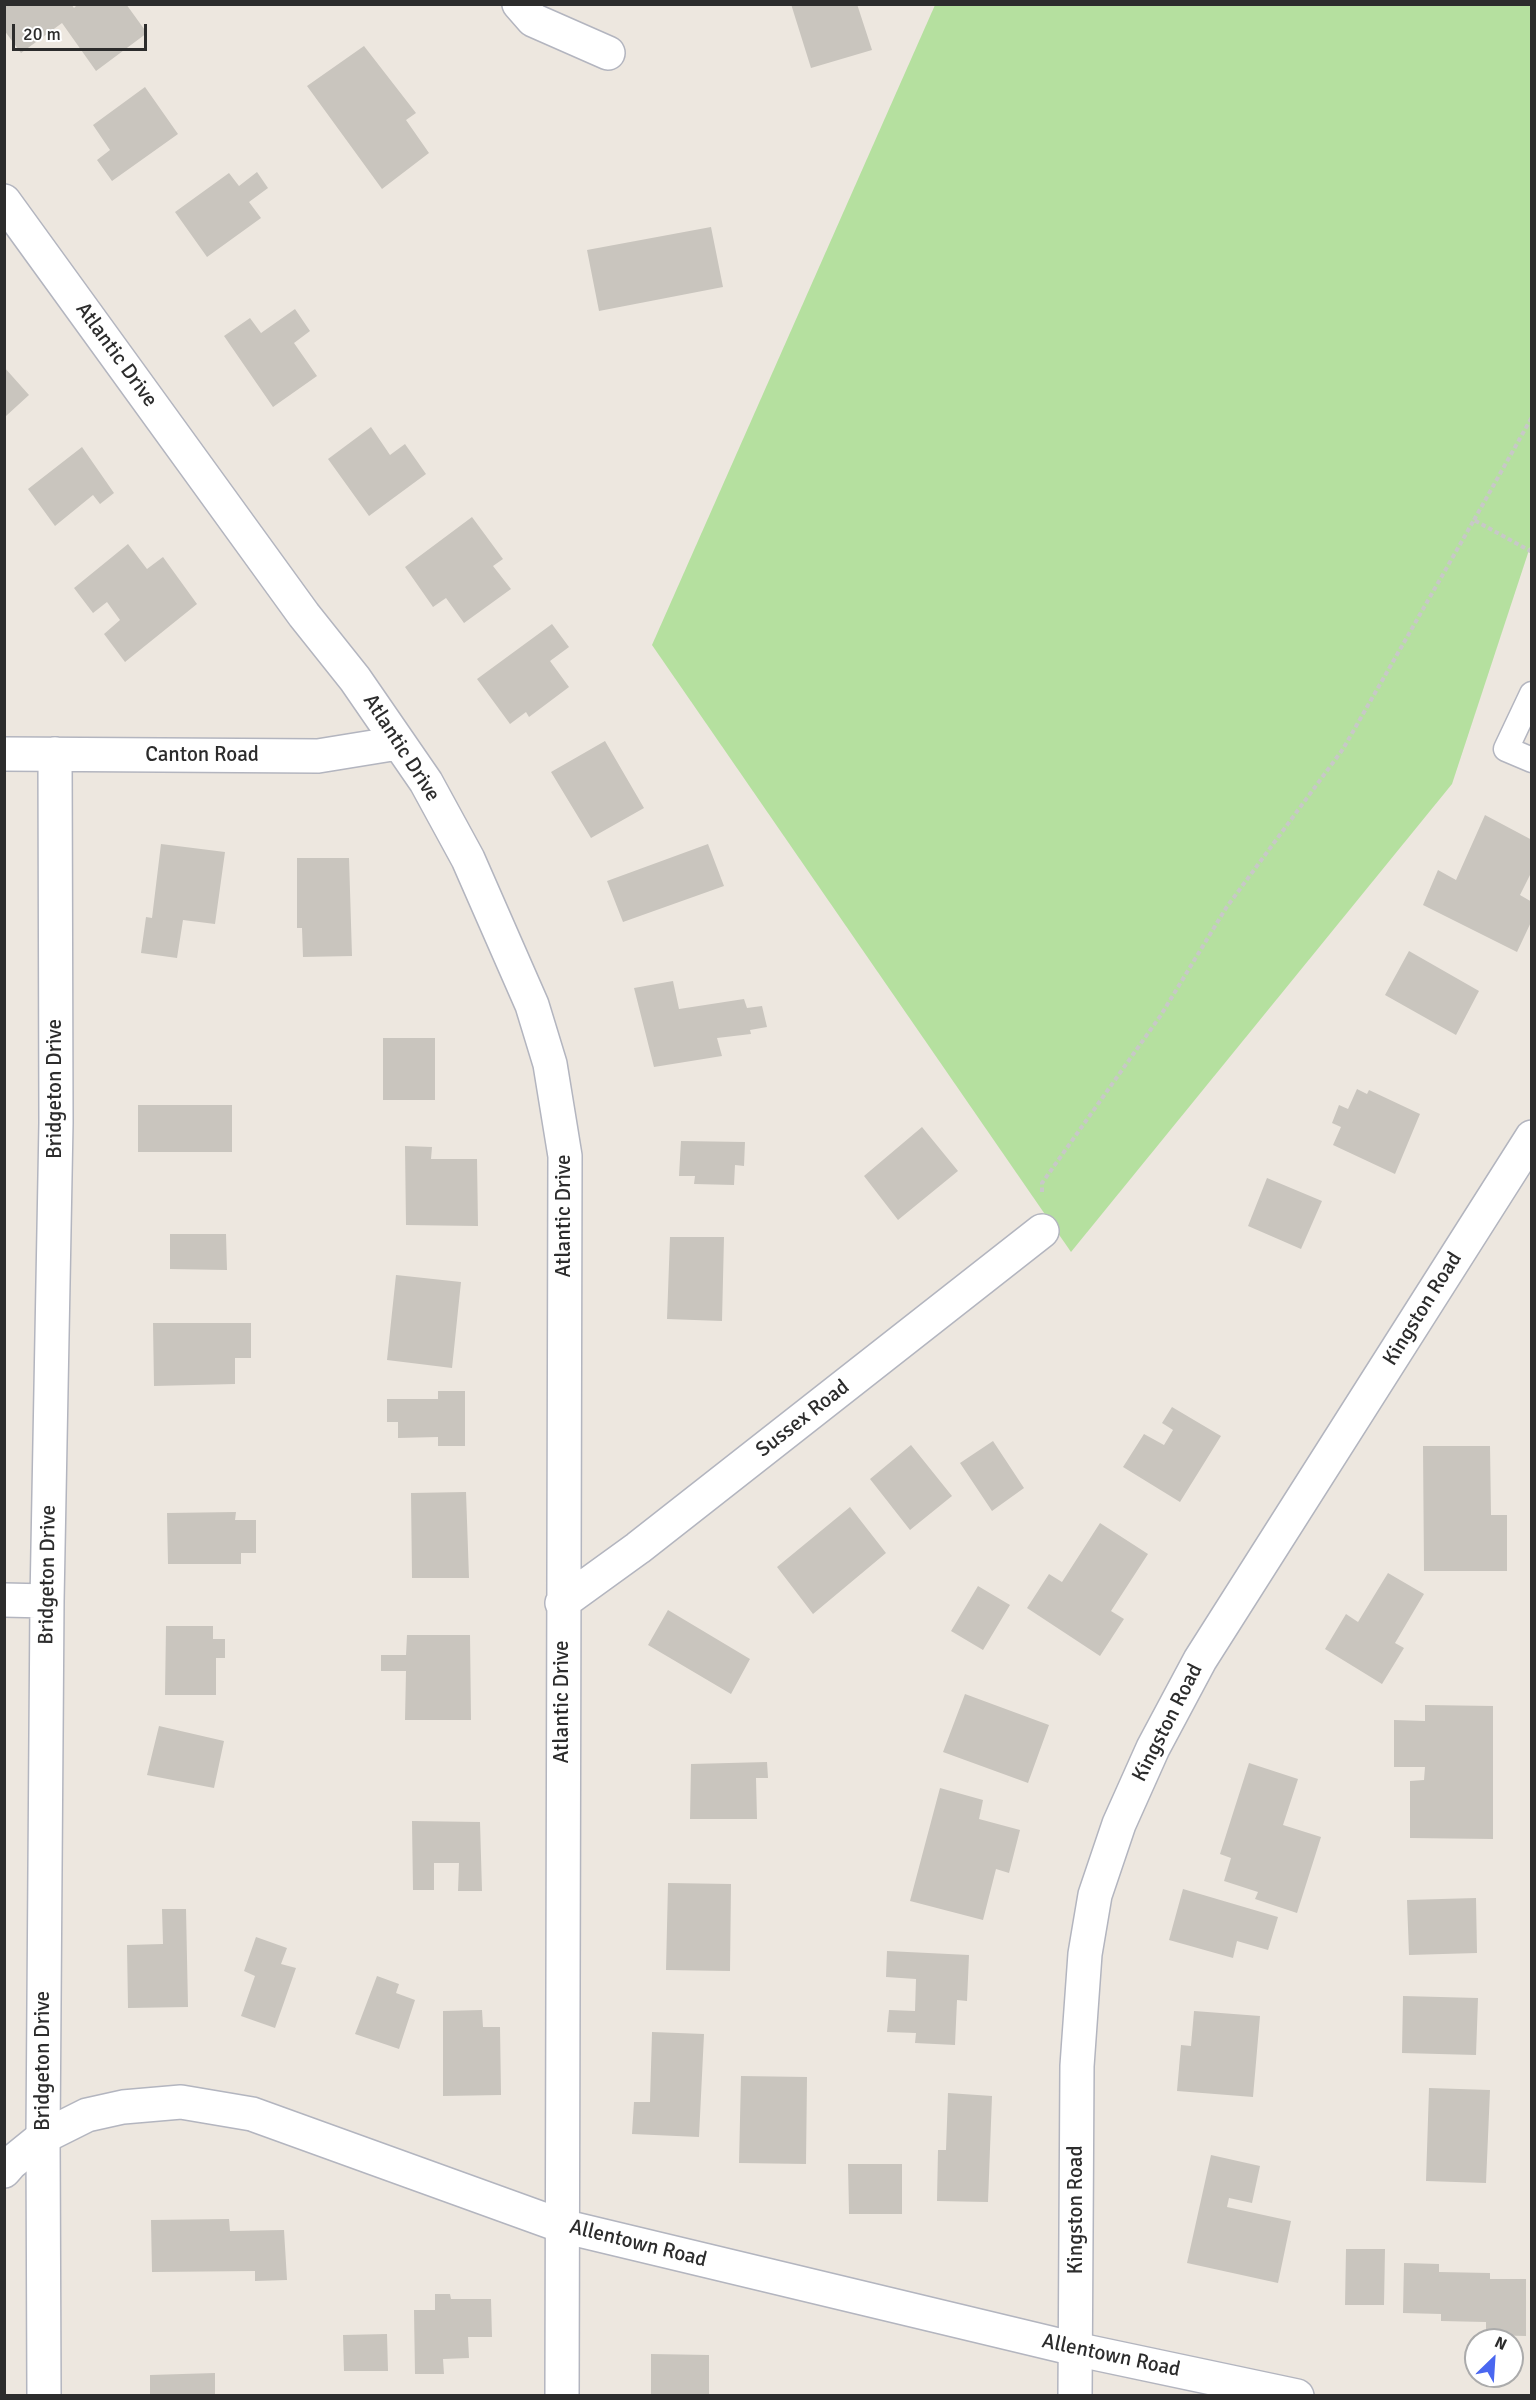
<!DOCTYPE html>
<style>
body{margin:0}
#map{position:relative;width:1536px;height:2400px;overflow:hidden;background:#ede7df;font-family:Signika,sans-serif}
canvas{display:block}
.frame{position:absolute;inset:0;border:6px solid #2c2c2c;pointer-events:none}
.north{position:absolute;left:1464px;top:2328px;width:60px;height:60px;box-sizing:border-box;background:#fff;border:2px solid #ababab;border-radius:50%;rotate:25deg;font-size:16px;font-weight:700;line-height:24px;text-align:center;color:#2c2c2c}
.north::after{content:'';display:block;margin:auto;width:21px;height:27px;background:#4a67f0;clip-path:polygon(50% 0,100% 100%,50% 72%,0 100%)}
.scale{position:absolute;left:12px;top:24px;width:135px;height:27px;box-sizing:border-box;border:3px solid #2c2c2c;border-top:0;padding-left:8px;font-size:18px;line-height:21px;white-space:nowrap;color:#2c2c2c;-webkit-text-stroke:4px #fff;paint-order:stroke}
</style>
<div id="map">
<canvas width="1536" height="2400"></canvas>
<div class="frame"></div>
<div class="north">N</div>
<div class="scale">20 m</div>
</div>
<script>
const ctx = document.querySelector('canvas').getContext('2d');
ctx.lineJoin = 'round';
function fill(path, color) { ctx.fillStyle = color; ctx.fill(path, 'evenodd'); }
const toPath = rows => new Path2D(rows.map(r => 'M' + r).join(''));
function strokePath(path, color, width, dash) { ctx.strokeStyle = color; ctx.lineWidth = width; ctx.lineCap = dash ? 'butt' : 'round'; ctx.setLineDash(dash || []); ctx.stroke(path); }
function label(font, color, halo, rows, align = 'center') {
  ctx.font = font + ' Signika,sans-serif'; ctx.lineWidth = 4.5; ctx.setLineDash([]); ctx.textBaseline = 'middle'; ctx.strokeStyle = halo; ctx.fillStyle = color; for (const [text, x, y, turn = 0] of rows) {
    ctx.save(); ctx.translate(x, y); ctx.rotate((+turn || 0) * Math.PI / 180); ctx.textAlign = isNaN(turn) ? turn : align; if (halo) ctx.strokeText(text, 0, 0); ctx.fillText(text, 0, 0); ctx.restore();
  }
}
const green = toPath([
 [935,5,1531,5,1531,544,1452,784,1071,1252,652,645]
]);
const building = toPath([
 [4,4,71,4,74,8,78,4,126,4,147,33,96,71,62,23,21,53,4,30],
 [791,4,857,4,872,50,811,68],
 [364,46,416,113,406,120,429,153,382,189,307,86],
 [145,87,178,134,112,181,97,160,110,150,93,125],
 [257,172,268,188,249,202,261,218,207,257,175,212,229,173,239,186],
 [711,227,723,287,599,311,587,250],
 [295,309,310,331,294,343,317,376,273,407,224,336,250,318,261,333],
 [4,367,29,395,6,416,4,415],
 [371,427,390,455,405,444,426,474,369,516,328,459],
 [82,447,114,493,100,504,93,495,55,526,28,489],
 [472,517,503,559,493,566,511,589,464,623,446,598,433,607,405,567],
 [128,544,147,569,163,557,197,604,125,662,104,634,120,620,107,602,93,613,74,588],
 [552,624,569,647,550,661,569,687,529,717,526,712,510,724,477,679],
 [605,741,644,808,591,838,551,772],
 [1485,815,1532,840,1532,871,1520,895,1532,902,1532,920,1517,952,1423,905,1438,870,1456,880],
 [161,844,225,852,215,924,183,920,177,958,141,953,146,917,152,918],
 [708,844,724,886,623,922,607,881],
 [297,858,349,858,352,956,303,957,302,928,297,928],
 [1409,951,1479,991,1456,1035,1385,995],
 [673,981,679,1009,744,999,747,1008,762,1006,767,1027,750,1030,751,1034,717,1038,722,1056,654,1067,634,988],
 [383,1038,435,1038,435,1100,383,1100],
 [1357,1089,1367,1094,1369,1090,1420,1114,1395,1174,1333,1145,1341,1127,1332,1123,1339,1105,1348,1109],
 [138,1105,232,1105,232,1152,138,1152],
 [922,1127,958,1171,898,1220,864,1176],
 [681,1141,745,1142,744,1166,735,1165,734,1185,694,1184,695,1176,679,1176],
 [405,1146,432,1147,431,1159,477,1159,478,1226,406,1225],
 [1267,1178,1322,1201,1301,1249,1248,1226],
 [170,1234,226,1234,227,1270,170,1269],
 [670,1237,724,1237,722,1321,667,1319],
 [396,1275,461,1282,452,1368,387,1360],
 [153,1323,251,1323,251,1358,235,1358,235,1384,154,1386],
 [438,1391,465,1391,465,1446,438,1446,438,1437,398,1438,398,1422,387,1422,387,1399,438,1399],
 [1172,1407,1221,1436,1180,1502,1123,1467,1144,1434,1164,1445,1173,1430,1162,1423],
 [993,1441,1024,1488,992,1511,960,1463],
 [911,1445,952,1496,910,1530,870,1479],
 [1423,1446,1490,1446,1491,1515,1507,1515,1507,1571,1424,1571],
 [466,1492,469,1578,412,1578,411,1493],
 [850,1507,886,1553,813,1614,777,1567],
 [236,1512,235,1520,256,1520,256,1553,241,1553,241,1564,168,1564,167,1513],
 [1100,1523,1148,1554,1111,1611,1124,1619,1100,1656,1027,1608,1049,1574,1062,1582],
 [1388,1573,1424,1594,1395,1643,1404,1648,1382,1684,1325,1649,1346,1614,1358,1622],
 [978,1586,1010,1605,983,1650,951,1631],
 [668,1610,750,1659,731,1694,648,1645],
 [166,1626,213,1626,213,1639,225,1639,225,1658,216,1658,216,1695,165,1695],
 [407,1635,470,1635,471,1720,405,1720,406,1671,381,1671,381,1655,406,1655],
 [965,1694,1049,1725,1028,1783,943,1752],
 [1425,1705,1493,1706,1493,1839,1410,1838,1410,1781,1424,1780,1425,1767,1394,1767,1394,1720,1425,1721],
 [159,1726,224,1741,214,1788,147,1775],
 [767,1762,768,1778,756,1778,757,1819,690,1819,691,1764],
 [1249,1763,1298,1779,1283,1825,1321,1837,1297,1913,1255,1899,1258,1892,1224,1881,1231,1858,1220,1854],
 [940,1788,983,1800,979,1819,1020,1830,1009,1873,996,1869,983,1920,910,1901],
 [412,1821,480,1822,482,1891,458,1891,459,1863,434,1863,434,1890,413,1890],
 [668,1883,731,1884,730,1971,666,1970],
 [1183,1889,1278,1917,1268,1950,1237,1941,1233,1958,1169,1940],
 [1476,1898,1477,1953,1409,1955,1407,1900],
 [162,1909,186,1909,188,2007,128,2008,127,1945,163,1944],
 [256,1937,287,1948,281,1964,296,1968,275,2028,241,2016,255,1976,244,1971],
 [887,1951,969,1955,967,2001,957,2000,955,2045,915,2043,916,2033,887,2032,889,2010,915,2011,916,1979,886,1977],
 [377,1976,399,1984,396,1993,415,2000,399,2049,355,2034],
 [1403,1996,1478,1998,1476,2055,1402,2053],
 [482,2010,483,2027,500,2027,501,2095,443,2096,443,2011],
 [1194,2011,1260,2016,1253,2097,1177,2091,1181,2045,1191,2046],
 [652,2032,704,2034,699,2137,632,2134,634,2102,650,2102],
 [741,2076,807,2077,806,2164,739,2163],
 [1429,2088,1490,2090,1486,2183,1426,2181],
 [948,2093,992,2096,988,2202,937,2201,938,2150,946,2150],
 [1211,2155,1260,2166,1252,2203,1229,2198,1227,2207,1291,2221,1278,2283,1187,2263],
 [848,2164,902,2164,902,2214,849,2214],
 [229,2219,230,2231,284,2230,287,2280,255,2281,255,2271,152,2272,151,2220],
 [1346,2249,1385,2249,1384,2305,1345,2305],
 [1404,2263,1439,2264,1439,2272,1490,2273,1490,2279,1526,2279,1526,2336,1486,2335,1486,2322,1441,2321,1441,2314,1403,2313],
 [435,2294,450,2294,451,2299,491,2299,492,2337,468,2337,469,2358,443,2359,444,2374,415,2374,414,2310,435,2310],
 [387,2334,388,2371,344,2371,343,2335],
 [651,2354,709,2355,709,2396,651,2396],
 [215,2373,215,2396,150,2396,150,2375]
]);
const path = toPath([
 [1474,520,1532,417],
 [1042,1192,1042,1183,1161,1015,1226,908,1343,749,1474,520,1532,552]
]);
const lane = toPath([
 [1532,694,1506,749,1532,760]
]);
const street = toPath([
 [519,4,533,20,608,53],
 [4,201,304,615,355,679,426,782,468,859,532,1005,550,1064,565,1156,562,2396],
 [4,754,318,756,398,743],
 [4,1600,47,1601],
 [562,1603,638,1548,1042,1231],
 [44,2396,43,2137,47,1601,56,1123,55,754],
 [1075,2396,1077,2066,1085,1954,1095,1895,1119,1824,1153,1748,1200,1660,1532,1137]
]);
const secondary = toPath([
 [4,2171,11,2163,43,2137,87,2115,123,2107,181,2102,252,2114,562,2226,1075,2349,1297,2396]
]);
const streetNames = [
 ["Atlantic Drive",116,355,54],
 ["Atlantic Drive",401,748,57],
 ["Canton Road",202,755],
 ["Bridgeton Drive",55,1089,-90],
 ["Atlantic Drive",564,1216,-90],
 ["Kingston Road",1423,1309,-58],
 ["Sussex Road",803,1419,-38],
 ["Bridgeton Drive",48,1575,-89],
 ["Atlantic Drive",562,1702,-90],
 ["Kingston Road",1168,1723,-63],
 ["Bridgeton Drive",43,2061,-90],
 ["Kingston Road",1076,2210,-90],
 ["Allentown Road",638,2244,14],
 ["Allentown Road",1111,2356,12]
];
fill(green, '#b5e09f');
fill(building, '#c9c5be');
strokePath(lane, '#b3b5bf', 27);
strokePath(street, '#b3b5bf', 36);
strokePath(secondary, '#b3b5bf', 36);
strokePath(path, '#c8c8c8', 4, [4.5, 3]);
strokePath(lane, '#fff', 24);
strokePath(street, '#fff', 33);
strokePath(secondary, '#fff', 33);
label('21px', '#2c2c2c', '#fff', streetNames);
</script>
